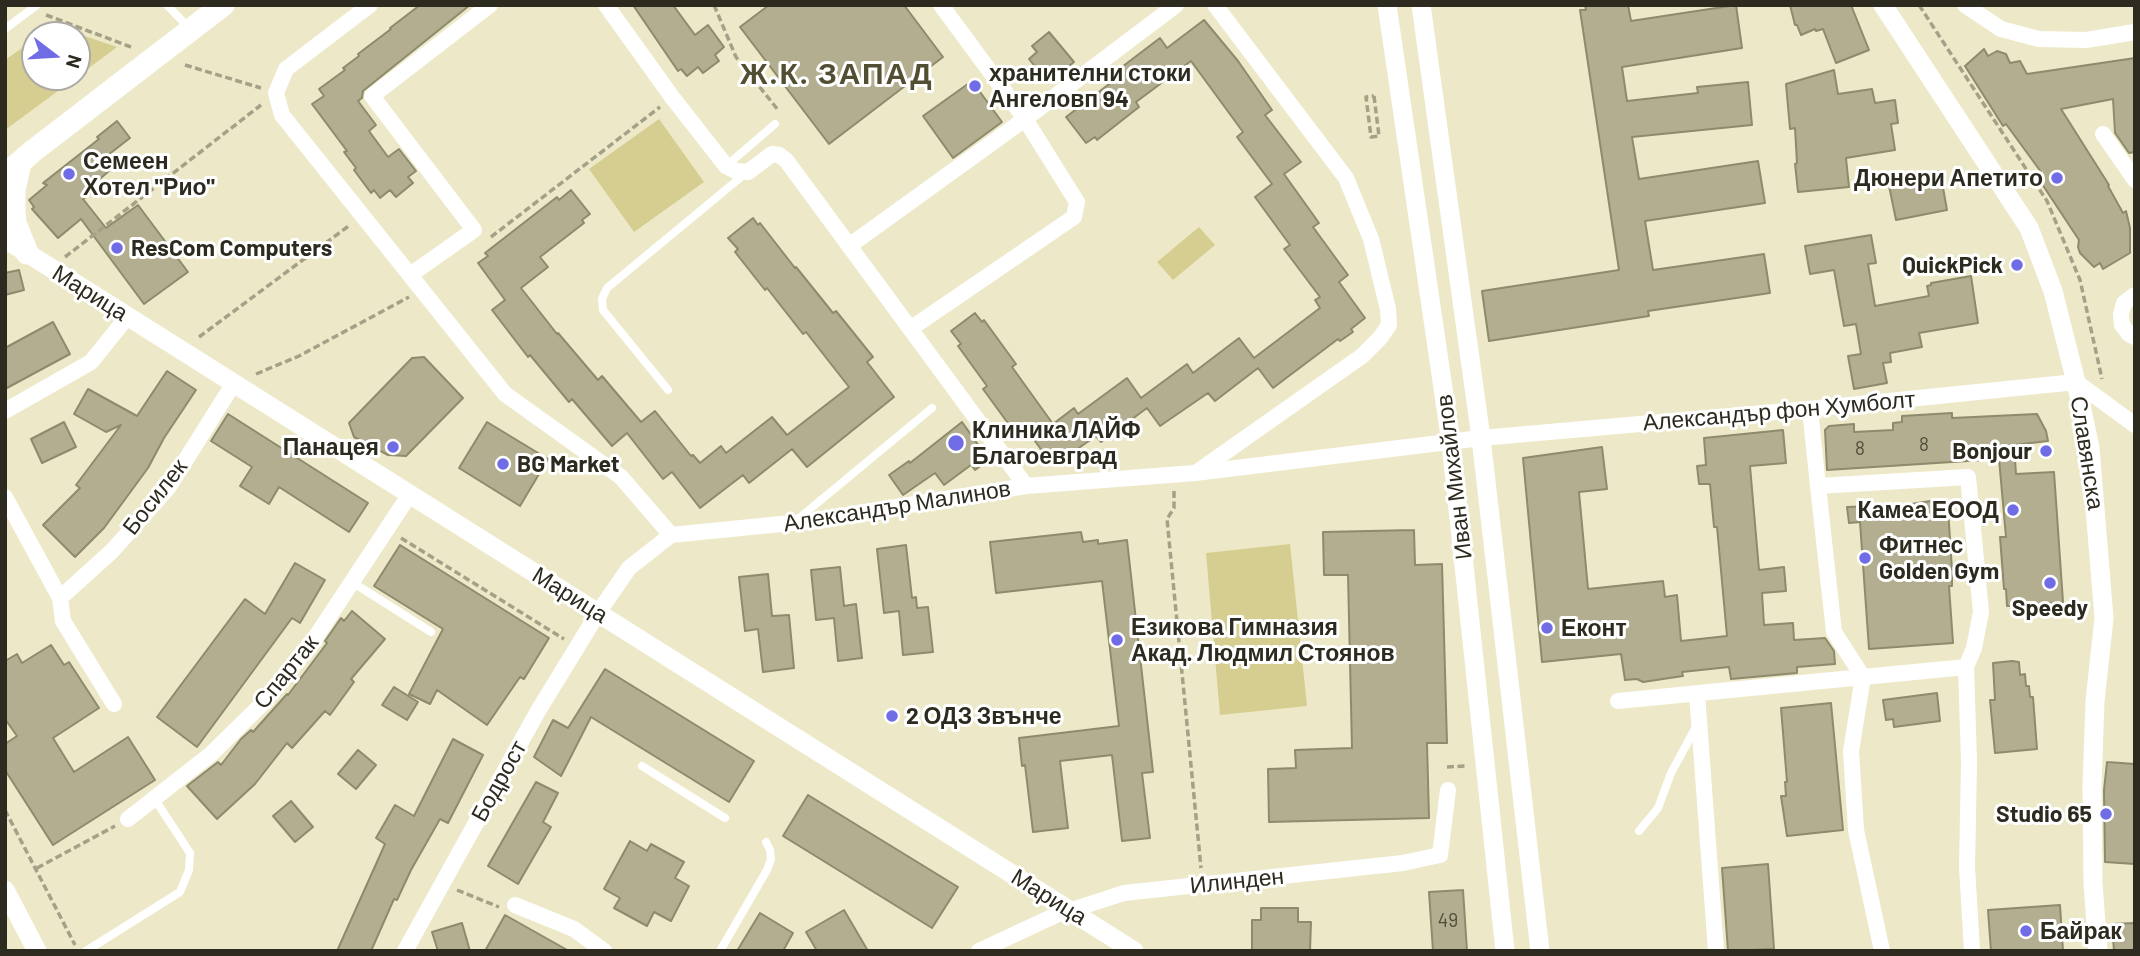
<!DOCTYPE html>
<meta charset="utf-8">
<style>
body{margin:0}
#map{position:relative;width:2140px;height:956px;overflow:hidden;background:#ede9c8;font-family:Barlow,sans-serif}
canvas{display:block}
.frame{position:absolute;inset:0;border:7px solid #2d2b1f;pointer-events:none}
.north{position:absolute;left:21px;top:21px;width:70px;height:70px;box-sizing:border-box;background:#fff;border:2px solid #abaaa5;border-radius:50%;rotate:107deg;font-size:19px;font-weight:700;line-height:28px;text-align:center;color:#2d2b1f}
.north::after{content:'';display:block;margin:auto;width:24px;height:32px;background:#706ce6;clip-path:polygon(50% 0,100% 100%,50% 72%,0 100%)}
</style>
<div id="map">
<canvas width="2140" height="956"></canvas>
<div class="frame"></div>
<div class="north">N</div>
</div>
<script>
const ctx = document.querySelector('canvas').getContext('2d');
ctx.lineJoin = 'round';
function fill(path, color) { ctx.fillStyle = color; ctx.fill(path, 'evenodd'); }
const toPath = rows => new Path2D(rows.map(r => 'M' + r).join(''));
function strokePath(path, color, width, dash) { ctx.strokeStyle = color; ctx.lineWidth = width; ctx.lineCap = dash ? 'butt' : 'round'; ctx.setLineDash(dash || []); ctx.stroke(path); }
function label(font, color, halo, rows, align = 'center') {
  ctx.font = font + ' Barlow,sans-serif'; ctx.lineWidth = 6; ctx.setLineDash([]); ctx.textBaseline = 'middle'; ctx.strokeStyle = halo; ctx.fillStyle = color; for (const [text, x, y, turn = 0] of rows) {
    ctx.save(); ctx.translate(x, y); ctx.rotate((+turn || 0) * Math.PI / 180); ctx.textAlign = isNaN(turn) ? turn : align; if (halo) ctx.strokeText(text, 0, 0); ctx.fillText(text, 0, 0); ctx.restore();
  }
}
const green = toPath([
 [67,30,117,47,77,77,77,35,61,35],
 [32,41,35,44,35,77,77,77,5,130,5,60],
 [659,119,704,182,634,232,589,169],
 [1199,227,1215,245,1173,280,1157,262],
 [1290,544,1307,706,1220,715,1206,553]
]);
const building = toPath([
 [420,5,470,5,363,91,362,98,358,101,376,125,369,131,388,157,399,149,416,171,408,177,413,183,396,197,390,190,380,198,374,190,371,193,354,170,356,168,344,152,347,151,312,104,324,96,319,89,345,70,343,68,359,56,358,54,391,29,390,28,420,5],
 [633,5,673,5,695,35,708,25,724,47,715,55,719,61,703,73,698,67,687,76,681,69,678,71,633,5],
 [769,5,904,5,943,57,829,144,740,27,769,5],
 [1585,5,1628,5,1631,21,1736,5,1742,48,1622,67,1627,101,1698,93,1697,87,1748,82,1752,125,1632,137,1639,179,1758,161,1765,203,1645,221,1653,270,1764,254,1770,293,1648,311,1649,316,1489,341,1482,291,1619,270,1580,10,1586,10,1585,5],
 [1790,5,1851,5,1869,50,1836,63,1823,29,1816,31,1815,29,1801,35,1797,25,1795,25,1790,5],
 [1204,20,1238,61,1272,110,1265,115,1301,162,1284,174,1319,223,1313,227,1348,275,1339,282,1365,318,1351,329,1353,332,1340,341,1338,339,1273,388,1258,368,1215,401,1208,393,1160,426,1147,408,1101,442,1096,436,1053,466,1027,430,1018,437,983,389,987,386,958,346,961,344,951,331,975,313,982,322,984,320,1016,364,1012,367,1053,424,1074,408,1078,414,1127,378,1141,398,1187,364,1193,373,1239,338,1254,358,1320,308,1315,300,1320,297,1284,249,1290,245,1255,197,1272,184,1237,137,1243,132,1191,61,1136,102,1139,107,1097,140,1095,137,1086,143,1066,117,1117,78,1114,73,1160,38,1167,48,1204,20],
 [1049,32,1074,62,1048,83,1029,59,1037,52,1032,46,1049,32],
 [1984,49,1988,56,1997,51,2006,54,2010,63,2020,61,2027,74,2135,58,2135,152,2129,153,2115,133,2113,99,2061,109,2109,185,2108,186,2123,213,2126,211,2130,228,2130,253,2103,269,2100,263,2094,267,2080,253,2078,247,2079,240,2036,175,2041,172,2006,124,2003,126,1965,66,1984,49],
 [1834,70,1838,94,1872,89,1875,103,1895,100,1898,123,1891,124,1895,150,1846,158,1849,187,1798,192,1795,164,1797,163,1795,128,1790,129,1786,84,1834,70],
 [972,81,1002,122,953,158,923,116,972,81],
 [117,121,130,138,108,155,116,165,87,190,90,194,83,199,106,228,138,205,188,272,144,304,81,219,58,238,32,209,34,207,29,200,47,185,43,183,99,139,97,137,117,121],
 [1940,171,1947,210,1896,220,1888,181,1940,171],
 [571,190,590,214,582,220,584,223,540,257,548,267,521,288,557,334,558,333,598,380,602,376,641,422,655,411,691,456,693,455,700,463,721,446,726,453,772,417,787,435,849,387,806,332,803,334,767,288,765,290,735,252,738,249,728,238,753,218,758,225,760,223,795,268,796,267,833,313,836,311,873,357,867,362,894,397,807,467,792,449,749,483,743,475,700,508,672,472,663,479,627,433,612,446,572,399,569,402,530,355,528,357,492,310,505,300,478,263,488,256,485,253,557,197,559,200,571,190],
 [1871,235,1876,263,1868,264,1875,306,1929,296,1927,286,1931,285,1931,283,1971,276,1978,323,1919,333,1922,347,1890,353,1891,362,1883,363,1887,383,1854,389,1848,356,1861,354,1856,324,1844,326,1834,270,1810,274,1805,246,1871,235],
 [19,270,24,290,5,295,5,273,19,270],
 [53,322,70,354,5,389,5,348,53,322],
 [424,357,463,398,406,456,388,455,354,437,349,423,412,358,424,357],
 [167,371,196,390,164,438,148,468,104,528,75,557,43,525,80,488,76,485,121,425,106,432,74,414,88,389,137,416,167,371],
 [1952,413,1952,418,2037,414,2046,431,2048,441,2014,445,2016,474,2054,472,2063,602,2007,606,2006,589,2004,589,2000,537,2006,537,1999,459,1827,470,1825,430,1829,426,1854,424,1854,432,1893,430,1893,423,1902,422,1902,416,1952,413],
 [228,414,368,503,349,532,279,487,269,504,240,486,252,467,211,441,228,414],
 [64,422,76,447,42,463,31,439,64,422],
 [487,422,548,459,520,506,459,468,487,422],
 [962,422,989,460,975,470,971,465,944,485,935,473,903,495,889,475,909,461,910,463,962,422],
 [1783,430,1786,463,1750,466,1759,570,1784,567,1786,591,1762,593,1764,625,1793,623,1794,640,1825,638,1834,651,1835,664,1797,667,1797,673,1731,679,1729,667,1682,672,1683,676,1643,682,1637,679,1625,680,1621,654,1542,662,1523,458,1602,447,1607,489,1579,492,1588,589,1663,581,1665,597,1677,595,1681,641,1727,636,1717,527,1714,527,1710,484,1699,484,1697,466,1706,465,1704,438,1783,430],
 [1937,500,1948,508,1952,570,1952,586,1949,586,1953,643,1869,649,1860,522,1849,523,1847,507,1905,505,1937,500],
 [1414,530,1415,565,1442,564,1447,743,1427,743,1429,818,1269,822,1268,769,1296,768,1295,750,1352,748,1348,575,1324,575,1323,532,1414,530],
 [1081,532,1083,542,1098,540,1098,544,1127,540,1153,772,1142,773,1150,838,1122,841,1112,755,1060,761,1068,828,1033,832,1025,765,1022,766,1019,738,1119,726,1102,581,996,593,990,542,1081,532],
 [400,545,549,638,524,679,520,677,487,725,437,690,430,704,409,694,443,629,374,586,400,545],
 [906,545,912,598,916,597,917,608,928,607,933,652,903,655,899,611,884,613,877,549,906,545],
 [295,563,325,580,300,623,292,618,197,747,157,717,245,599,265,614,295,563],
 [840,567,844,606,856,604,862,658,838,661,834,618,816,620,811,570,840,567],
 [768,574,772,616,789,615,794,668,763,672,758,629,745,631,739,577,768,574],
 [352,611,385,639,351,679,354,682,330,715,325,711,292,748,287,743,255,784,217,819,187,786,218,762,221,765,241,739,251,730,253,732,287,694,288,695,327,643,325,641,341,618,344,621,352,611],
 [51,645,64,665,69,662,99,708,53,738,74,772,128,737,155,780,53,845,5,770,5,744,17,736,5,719,5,661,17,654,22,663,51,645],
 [2012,661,2019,662,2020,675,2025,674,2026,686,2029,686,2030,697,2033,697,2037,749,1995,753,1990,700,1995,700,1993,663,2012,661],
 [605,669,754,761,729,802,591,717,561,776,534,757,553,720,568,728,605,669],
 [394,687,418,702,407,720,382,705,394,687],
 [1937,693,1940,721,1894,727,1893,719,1886,720,1883,700,1937,693],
 [1831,703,1843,830,1787,836,1781,796,1786,796,1785,782,1787,782,1781,708,1831,703],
 [453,739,483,755,448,823,440,819,411,870,397,900,394,899,371,951,337,951,385,844,376,838,395,805,414,816,453,739],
 [358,750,376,765,356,789,338,774,358,750],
 [2107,762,2135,764,2135,864,2105,862,2104,790,2107,762],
 [536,782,558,793,543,822,551,827,518,884,488,866,536,782],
 [808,795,958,887,932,928,783,836,808,795],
 [291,801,313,827,295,842,273,816,291,801],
 [630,841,647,851,651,844,684,862,675,878,689,886,671,921,654,912,647,926,614,908,620,898,604,889,630,841],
 [1768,864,1774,949,1728,951,1722,868,1768,864],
 [1463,890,1467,951,1433,951,1429,892,1463,890],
 [2060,905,2063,951,1991,951,1988,910,2060,905],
 [1261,908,1298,908,1298,922,1311,922,1310,951,1252,951,1252,920,1261,920,1261,908],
 [844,910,868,951,817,951,806,932,844,910],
 [760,913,793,933,783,951,737,951,760,913],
 [505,915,569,951,485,951,505,915],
 [462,923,470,951,438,951,432,932,462,923],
 [2135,923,2135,951,2114,951,2112,924,2135,923]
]);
const path = toPath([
 [714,5,736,57,778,110],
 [1919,5,2047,201,2080,280,2102,379],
 [46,15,131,47],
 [185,65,261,88],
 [1374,96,1379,136,1371,137,1366,97,1374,96],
 [491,237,660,107],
 [65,257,261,105],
 [199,337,350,225],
 [256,374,299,356,409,297],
 [1174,491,1174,508,1167,519,1201,868],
 [401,538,564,639],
 [1447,767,1465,766,1465,767],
 [5,810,75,945],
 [37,868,115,826],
 [457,890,499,907]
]);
const service = toPath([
 [167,5,189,28],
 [5,29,37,5],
 [726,166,775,124],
 [668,390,603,310,602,299,607,288,746,173],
 [798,519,932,408],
 [352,582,431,632],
 [642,766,725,818],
 [1639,831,1658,808,1671,773,1697,725],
 [86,951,180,892,189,870,190,853,154,798],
 [720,951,767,870,771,859,770,850,766,842]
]);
const minor = toPath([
 [370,5,286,69,276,93,282,115,505,394,621,477,671,535],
 [606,5,672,97,726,166,736,171,748,172,772,154,779,155,786,160,1026,486],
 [1965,5,2001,29,2039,39,2086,40,2135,32],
 [2103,134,2135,180],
 [849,246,1025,119,1176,5],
 [410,275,474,230,372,96,490,5],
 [2135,295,2124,303,2121,314,2122,325,2129,334,2135,337],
 [910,329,1074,217,1077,202,1025,119,941,5],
 [1810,409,1818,486,1834,632,1863,677,1966,667,1974,648,1981,612,1968,477,1818,486],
 [5,411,91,362,128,316],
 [1197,472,1362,356,1380,338,1389,325,1388,309,1371,239,1346,178,1215,5],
 [5,497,60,598,63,621,114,704],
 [60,598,112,551,168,488,234,383],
 [1966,667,1969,762,1967,867,1972,951],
 [1697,694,1716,951],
 [1618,701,1863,677,1851,751,1856,830,1882,951],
 [128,819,211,754,262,704,313,641,410,494],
 [515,905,574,929,604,951],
 [405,951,538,711,598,613,629,568,671,535,811,521,1026,486,1195,473,1481,438,1810,409,2076,382,2135,425],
 [979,951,1056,915,1124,893,1403,863,1440,855,1448,790]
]);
const tertiary = toPath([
 [1387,5,1451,443,1505,951],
 [1421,5,1481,438,1540,951],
 [1883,5,2029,228,2053,291,2076,382,2090,448,2104,618,2095,701,2092,787,2093,883,2098,951],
 [5,239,1134,951],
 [5,890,37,951]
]);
const secondary = toPath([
 [20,163,14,190,14,212,15,223,27,253],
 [5,175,33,151,223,5]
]);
const markers = [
 [975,86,7,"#706ce6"],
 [69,174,7,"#706ce6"],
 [2057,178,7,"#706ce6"],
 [117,248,7,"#706ce6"],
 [2017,265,7,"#706ce6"],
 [956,443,9,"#706ce6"],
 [393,447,7,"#706ce6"],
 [2046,451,7,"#706ce6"],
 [503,464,7,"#706ce6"],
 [2013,510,7,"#706ce6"],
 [1865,558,7,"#706ce6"],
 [2050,583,7,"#706ce6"],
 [1547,628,7,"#706ce6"],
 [1117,640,7,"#706ce6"],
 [892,716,7,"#706ce6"],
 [2106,814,7,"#706ce6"],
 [2026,931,7,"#706ce6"]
];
const numberNames = [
 ["8",1924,445],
 ["8",1860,449],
 ["49",1448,921]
];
const poiNames = [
 ["хранителни стоки",989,73],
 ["Ангеловп 94",989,99],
 ["Семеен",83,161],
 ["Хотел \"Рио\"",83,187],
 ["Дюнери Апетито",2043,178,"right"],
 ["ResCom Computers",131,248],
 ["QuickPick",2003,265,"right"],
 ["Клиника ЛАЙФ",972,430],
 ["Благоевград",972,456],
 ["Панацея",379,447,"right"],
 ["Bonjour",2032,451,"right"],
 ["BG Market",517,464],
 ["Камеа ЕООД",1999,510,"right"],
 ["Фитнес",1879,545],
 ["Golden Gym",1879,571],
 ["Speedy",2050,608,"center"],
 ["Езикова Гимназия",1131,627],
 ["Акад. Людмил Стоянов",1131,653],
 ["Еконт",1561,628],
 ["2 ОДЗ Звънче",906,716],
 ["Studio 65",2092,814,"right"],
 ["Байрак",2040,931]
];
const streetNames = [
 ["Марица",90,293,32],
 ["Александър фон Хумболт",1779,411,-5],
 ["Славянска",2087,453,81],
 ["Иван Михайлов",1454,477,-97],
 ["Босилек",155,497,-52],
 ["Александър Малинов",897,506,-9],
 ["Марица",570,595,32],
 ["Спартак",286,672,-51],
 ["Бодрост",499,781,-61],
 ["Илинден",1237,881,-6],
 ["Марица",1049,897,32]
];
const districtNames = [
 ["Ж.К. ЗАПАД",837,74]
];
fill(green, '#d6cd90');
fill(building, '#b2ae8f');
strokePath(building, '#8e8a6c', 2);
strokePath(path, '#a4a188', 3.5, [7, 3.5]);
strokePath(service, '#fff', 8);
strokePath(minor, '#fff', 16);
strokePath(tertiary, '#fff', 19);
strokePath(secondary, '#fff', 23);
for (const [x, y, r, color] of markers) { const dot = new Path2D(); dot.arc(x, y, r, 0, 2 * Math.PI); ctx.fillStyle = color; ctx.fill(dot); strokePath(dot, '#fff', 2.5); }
label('19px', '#4e4c3b', null, numberNames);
label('bold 23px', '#2d2b1f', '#fff', poiNames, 'left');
label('23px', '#2d2b1f', '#fff', streetNames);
ctx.letterSpacing = '2px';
label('bold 30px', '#524e32', '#fff', districtNames);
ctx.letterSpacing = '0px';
</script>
